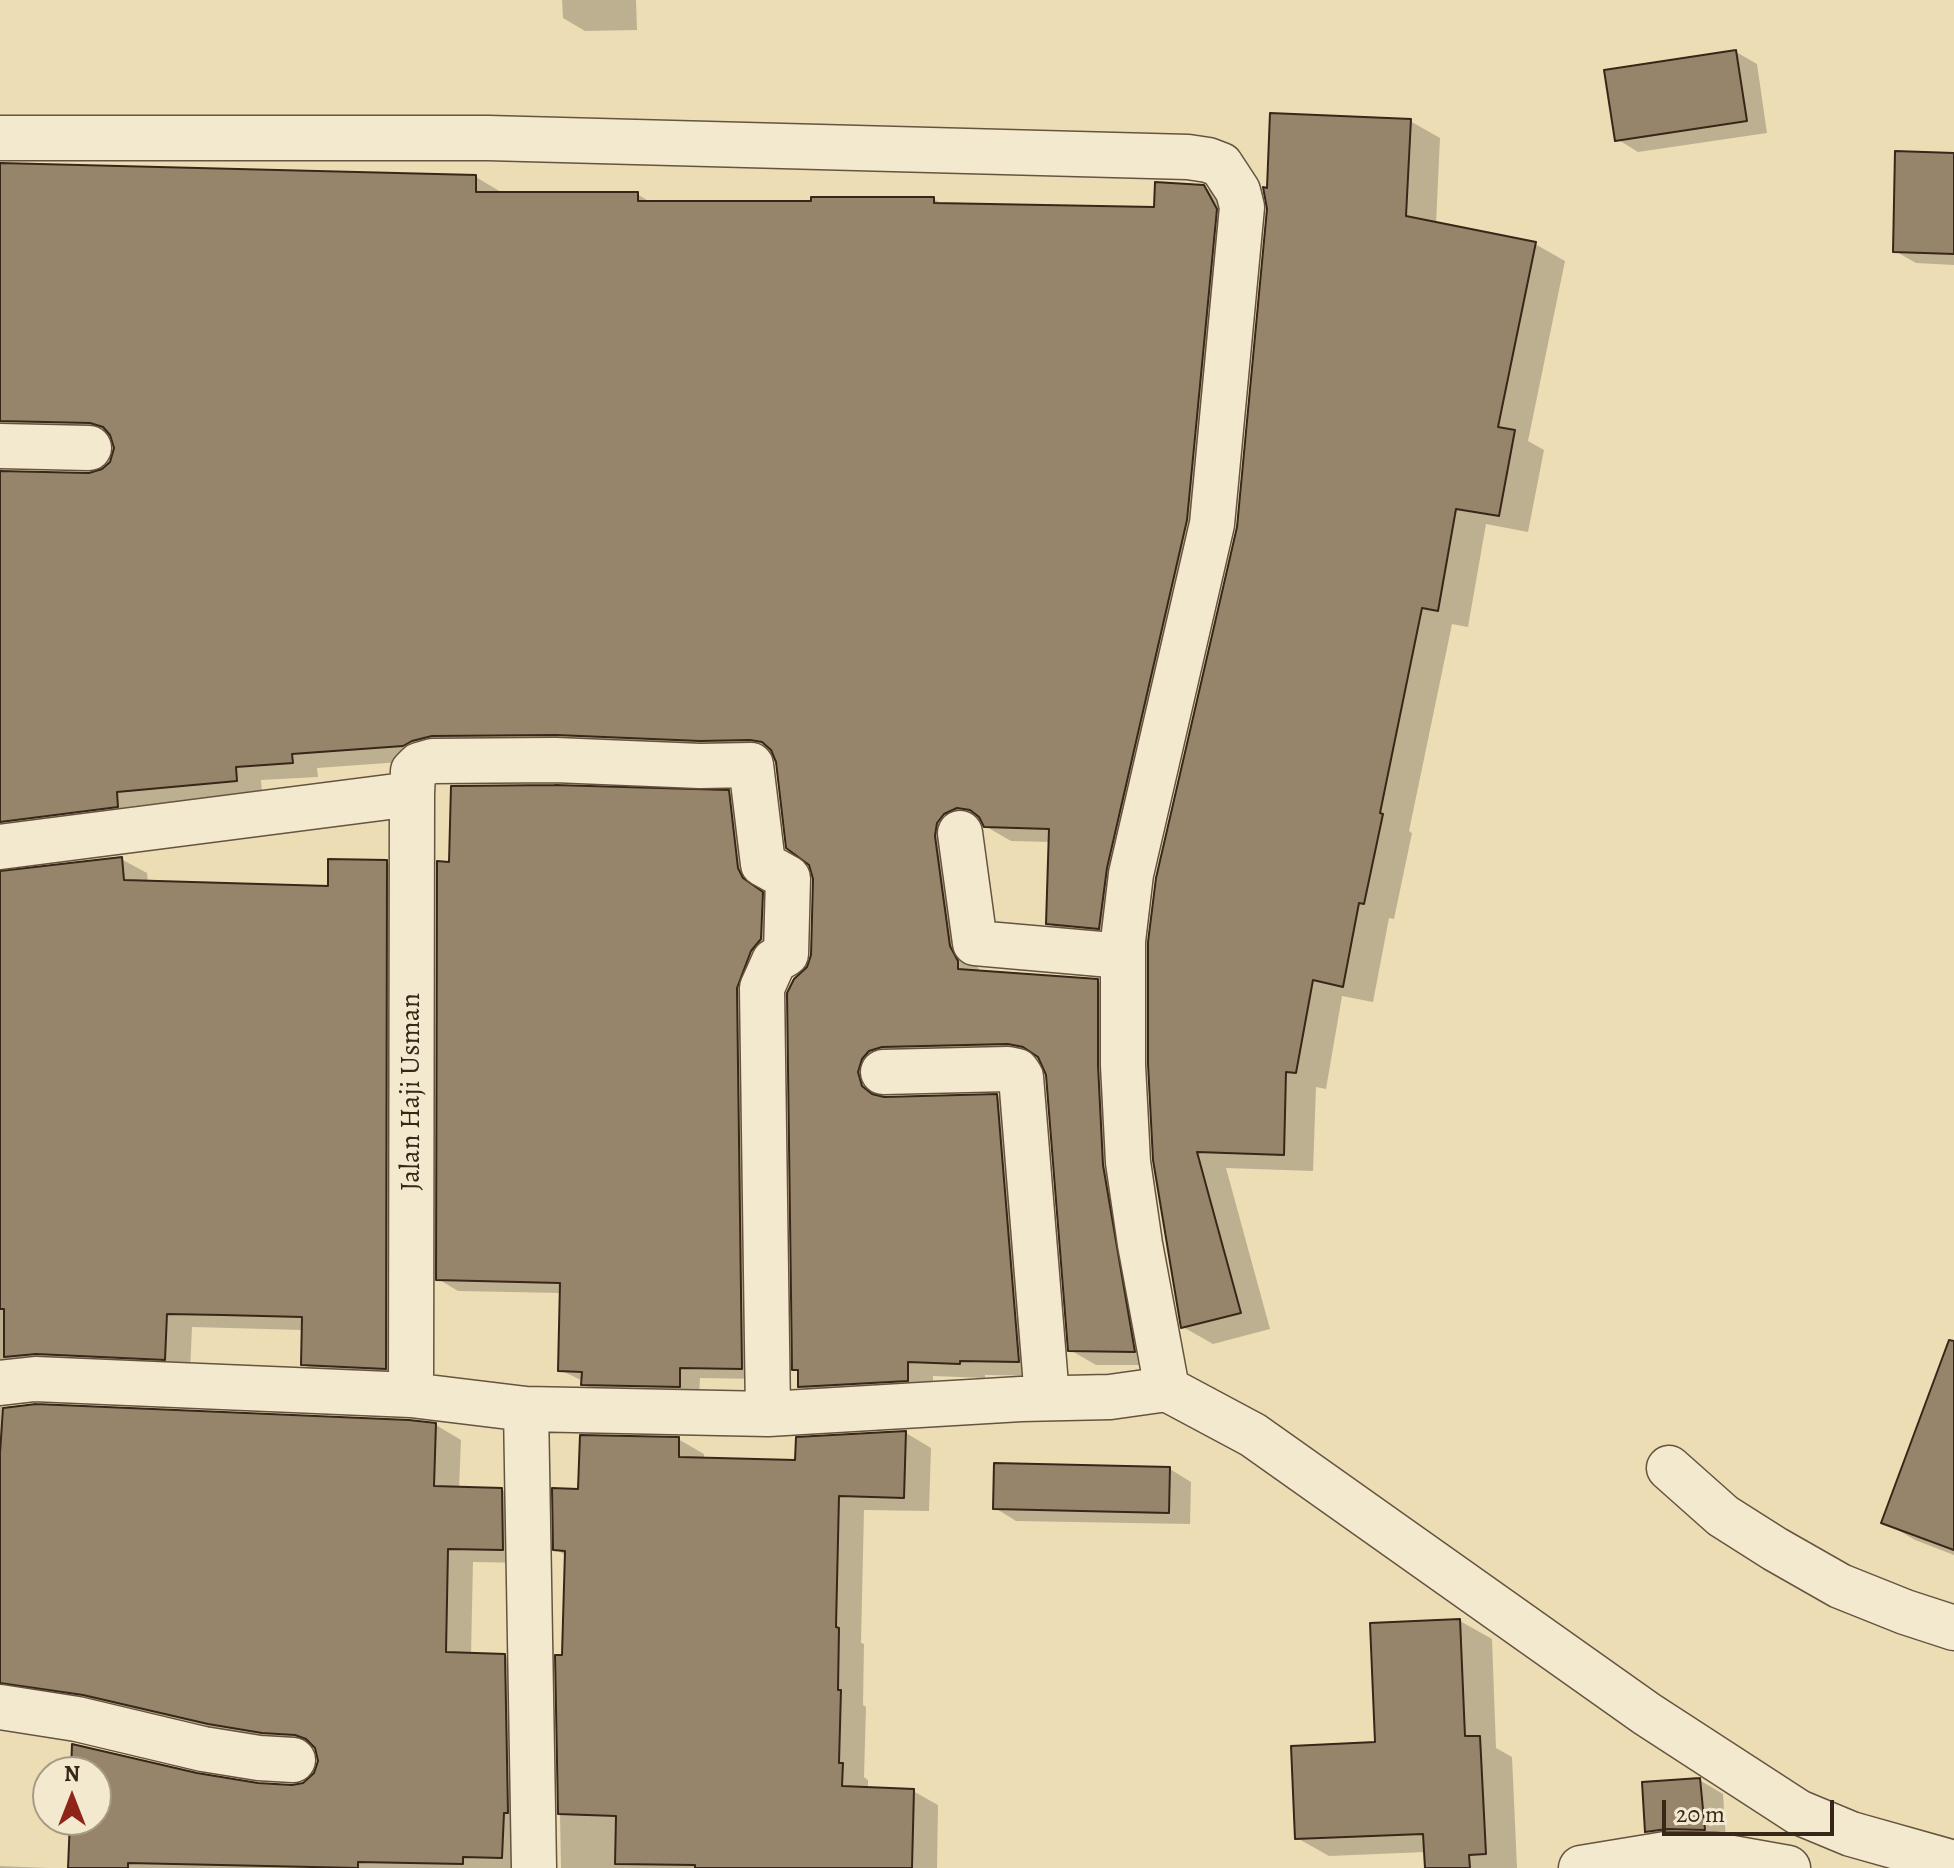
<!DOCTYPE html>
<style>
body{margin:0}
#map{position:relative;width:1954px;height:1868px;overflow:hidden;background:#edddb5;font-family:Alegreya,serif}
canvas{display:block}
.north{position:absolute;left:32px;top:1756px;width:80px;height:80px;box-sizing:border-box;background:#f3e9cf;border:2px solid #a89b86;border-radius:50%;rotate:0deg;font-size:22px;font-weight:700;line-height:32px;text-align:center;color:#382619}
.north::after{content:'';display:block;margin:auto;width:28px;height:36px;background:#8f2418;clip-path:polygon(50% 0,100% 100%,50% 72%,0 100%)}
.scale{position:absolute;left:1662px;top:1800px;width:172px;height:36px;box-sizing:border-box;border:4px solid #382619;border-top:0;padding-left:10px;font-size:24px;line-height:28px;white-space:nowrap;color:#382619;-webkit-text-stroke:6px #f3e9cf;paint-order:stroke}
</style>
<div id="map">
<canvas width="1954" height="1868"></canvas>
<div class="north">N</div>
<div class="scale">20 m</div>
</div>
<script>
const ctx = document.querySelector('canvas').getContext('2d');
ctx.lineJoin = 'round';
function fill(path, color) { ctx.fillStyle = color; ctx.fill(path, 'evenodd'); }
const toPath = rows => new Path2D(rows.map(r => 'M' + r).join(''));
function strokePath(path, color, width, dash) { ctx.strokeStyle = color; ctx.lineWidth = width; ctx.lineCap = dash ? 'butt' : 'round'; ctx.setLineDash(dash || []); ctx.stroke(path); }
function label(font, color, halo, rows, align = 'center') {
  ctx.font = font + ' Alegreya,serif'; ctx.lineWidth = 6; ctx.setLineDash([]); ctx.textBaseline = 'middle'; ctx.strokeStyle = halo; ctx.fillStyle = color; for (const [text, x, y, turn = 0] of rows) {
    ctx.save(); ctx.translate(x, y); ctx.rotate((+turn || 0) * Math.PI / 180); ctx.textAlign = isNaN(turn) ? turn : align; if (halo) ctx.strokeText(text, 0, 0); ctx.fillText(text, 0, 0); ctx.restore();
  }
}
const shadow = toPath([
 [562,0,636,0,637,30,585,31,563,18],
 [1736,52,1757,64,1767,133,1638,152,1617,139],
 [1410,121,1440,138,1436,224,1535,244,1565,261,1528,441,1544,450,1528,532,1486,524,1468,627,1452,624,1409,831,1412,833,1394,919,1389,918,1373,1002,1342,996,1326,1089,1316,1087,1313,1171,1226,1168,1270,1329,1213,1344,1183,1327,1155,1159],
 [1954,155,1954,265,1916,263,1895,251],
 [0,165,476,177,501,192,501,194,637,194,652,203,813,203,933,199,945,205,1156,209,1204,187,1230,202,1242,225,1125,942,1074,938,1048,923,1051,842,1011,841,985,826,984,822,970,828,975,963,981,972,1097,981,1123,996,1159,1365,1096,1365,1070,1350,1048,1074,1041,1059,909,1061,883,1087,886,1099,997,1096,1022,1111,1044,1376,985,1375,985,1378,933,1376,933,1394,825,1401,800,1386,800,1372,794,1369,809,968,813,956,815,878,775,754,429,760,317,768,318,777,261,780,262,794,142,806,143,820,0,865,3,874,121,859,147,873,148,883,330,888,386,862,412,877,411,1382,328,1379,303,1364,303,1330,192,1327,190,1373,0,1402,3,1410,436,1425,461,1440,459,1489,502,1490,527,1504,528,1563,473,1562,471,1655,505,1656,530,1670,534,1868,70,1868,72,1820,96,1820,96,1772,73,1772,74,1746,197,1775,257,1785,292,1787,304,1784,315,1776,320,1762,317,1748,289,1747,23,1697,0,1684],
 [27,435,113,436,116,449,112,463,101,472,89,475,3,473,0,462],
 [728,792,748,804,758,881,762,892,782,906,762,1379,700,1378,699,1397,603,1396,583,1384,583,1381,560,1370,562,1293,458,1291,438,1279,451,864],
 [1954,1365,1954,1555,1915,1540,1884,1522],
 [906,1433,931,1448,929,1511,864,1510,861,1643,864,1644,863,1705,866,1707,864,1777,868,1780,868,1789,913,1791,938,1805,937,1868,561,1868,557,1657,564,1657,567,1556,555,1549,580,1491,678,1439,704,1454,704,1460,797,1462],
 [1170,1469,1191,1482,1190,1524,1016,1521,995,1508],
 [1460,1621,1492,1639,1496,1748,1512,1757,1517,1868,1427,1868,1426,1852,1329,1856,1297,1838,1378,1744],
 [1701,1781,1723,1794,1726,1841,1668,1843,1647,1831,1644,1784],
 [0,1866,49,1868,0,1868]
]);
const building = toPath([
 [1736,50,1747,121,1615,141,1604,70,1736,50],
 [1270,113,1411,119,1406,216,1536,242,1498,427,1515,430,1499,516,1456,509,1438,611,1422,608,1380,813,1383,814,1364,904,1359,903,1343,987,1313,980,1296,1073,1286,1072,1284,1155,1197,1152,1241,1313,1181,1328,1153,1160,1148,1064,1148,942,1156,878,1237,527,1267,209,1263,187,1267,188,1270,113],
 [1895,151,1954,153,1954,254,1893,252,1895,151],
 [0,163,476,175,476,192,638,192,638,201,811,201,811,197,934,197,934,203,1154,207,1155,182,1204,185,1217,209,1187,520,1107,868,1099,929,1046,924,1049,829,984,827,979,817,970,810,957,808,944,814,937,823,935,836,950,946,958,961,958,969,1098,979,1098,1065,1103,1165,1135,1352,1068,1351,1046,1075,1038,1057,1023,1047,1008,1044,882,1047,869,1051,862,1059,858,1072,862,1086,872,1094,884,1097,997,1094,1019,1362,960,1361,960,1364,908,1362,908,1381,798,1387,798,1370,792,1370,787,993,794,979,807,967,811,955,813,879,809,865,786,848,776,762,771,750,762,742,750,740,700,741,556,735,432,736,412,741,403,746,292,754,293,763,236,767,237,781,117,792,118,807,0,822,0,471,89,473,102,469,110,462,114,448,110,435,103,427,90,423,0,421,0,163],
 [555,785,729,790,738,868,743,878,763,892,761,939,751,951,737,988,742,1369,680,1368,680,1387,581,1385,582,1372,558,1371,560,1283,436,1280,437,861,449,862,451,786,555,785],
 [122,857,124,880,328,886,328,859,387,860,386,1369,301,1365,302,1317,222,1315,167,1314,165,1360,36,1354,4,1357,4,1309,0,1309,0,871,122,857],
 [1949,1340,1954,1341,1954,1550,1881,1523,1949,1340],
 [36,1404,409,1420,436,1423,434,1486,502,1488,503,1550,448,1549,446,1652,505,1654,508,1813,504,1813,502,1858,463,1857,463,1864,358,1862,358,1868,128,1863,128,1868,68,1868,70,1820,96,1820,96,1772,71,1772,72,1744,197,1773,258,1783,292,1785,303,1783,314,1773,318,1761,315,1748,306,1739,295,1735,262,1733,208,1724,83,1695,0,1683,0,1453,3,1408,36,1404],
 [906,1431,904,1498,839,1496,836,1627,839,1628,838,1690,841,1690,839,1763,843,1763,842,1786,914,1789,912,1868,695,1868,695,1865,615,1864,616,1816,558,1814,555,1655,562,1655,565,1551,553,1550,552,1488,578,1489,580,1435,679,1437,679,1457,795,1460,796,1437,906,1431],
 [994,1463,1170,1467,1169,1513,993,1509,994,1463],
 [1460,1619,1465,1736,1480,1736,1486,1854,1469,1855,1470,1868,1425,1868,1423,1834,1295,1839,1291,1746,1375,1742,1370,1623,1460,1619],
 [1700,1778,1705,1830,1667,1829,1645,1832,1642,1782,1700,1778]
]);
const street = toPath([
 [0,138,488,138,1188,157,1208,160,1221,165,1238,191,1242,207,1212,524,1131,874,1123,941,1123,1065,1128,1162,1140,1244,1167,1389],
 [0,446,89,448],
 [412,794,413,771,419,765,433,761,555,760,700,766,751,765,763,864,788,878,786,954,774,961,762,988,768,1414],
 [960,833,975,943,1123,956],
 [0,847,412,794,411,1395,35,1379,0,1383],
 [883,1072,1008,1069,1017,1071,1021,1077,1047,1398],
 [411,1395,526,1409,768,1414,1021,1399,1110,1397,1167,1389,1253,1435,1647,1714,1798,1812,1851,1834,1954,1863],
 [526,1409,534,1868],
 [1669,1468,1723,1516,1775,1549,1840,1586,1905,1612,1954,1628],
 [0,1707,77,1719,203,1749,259,1758,293,1760],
 [1581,1868,1666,1854,1715,1855,1788,1868]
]);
const streetNames = [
 ["Jalan Haji Usman",412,1092,-90]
];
fill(shadow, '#0003');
fill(building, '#96856a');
strokePath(building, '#382619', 2);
strokePath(street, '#655440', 47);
strokePath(street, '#f3e9cf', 44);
label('28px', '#382619', '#f3e9cf', streetNames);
</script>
